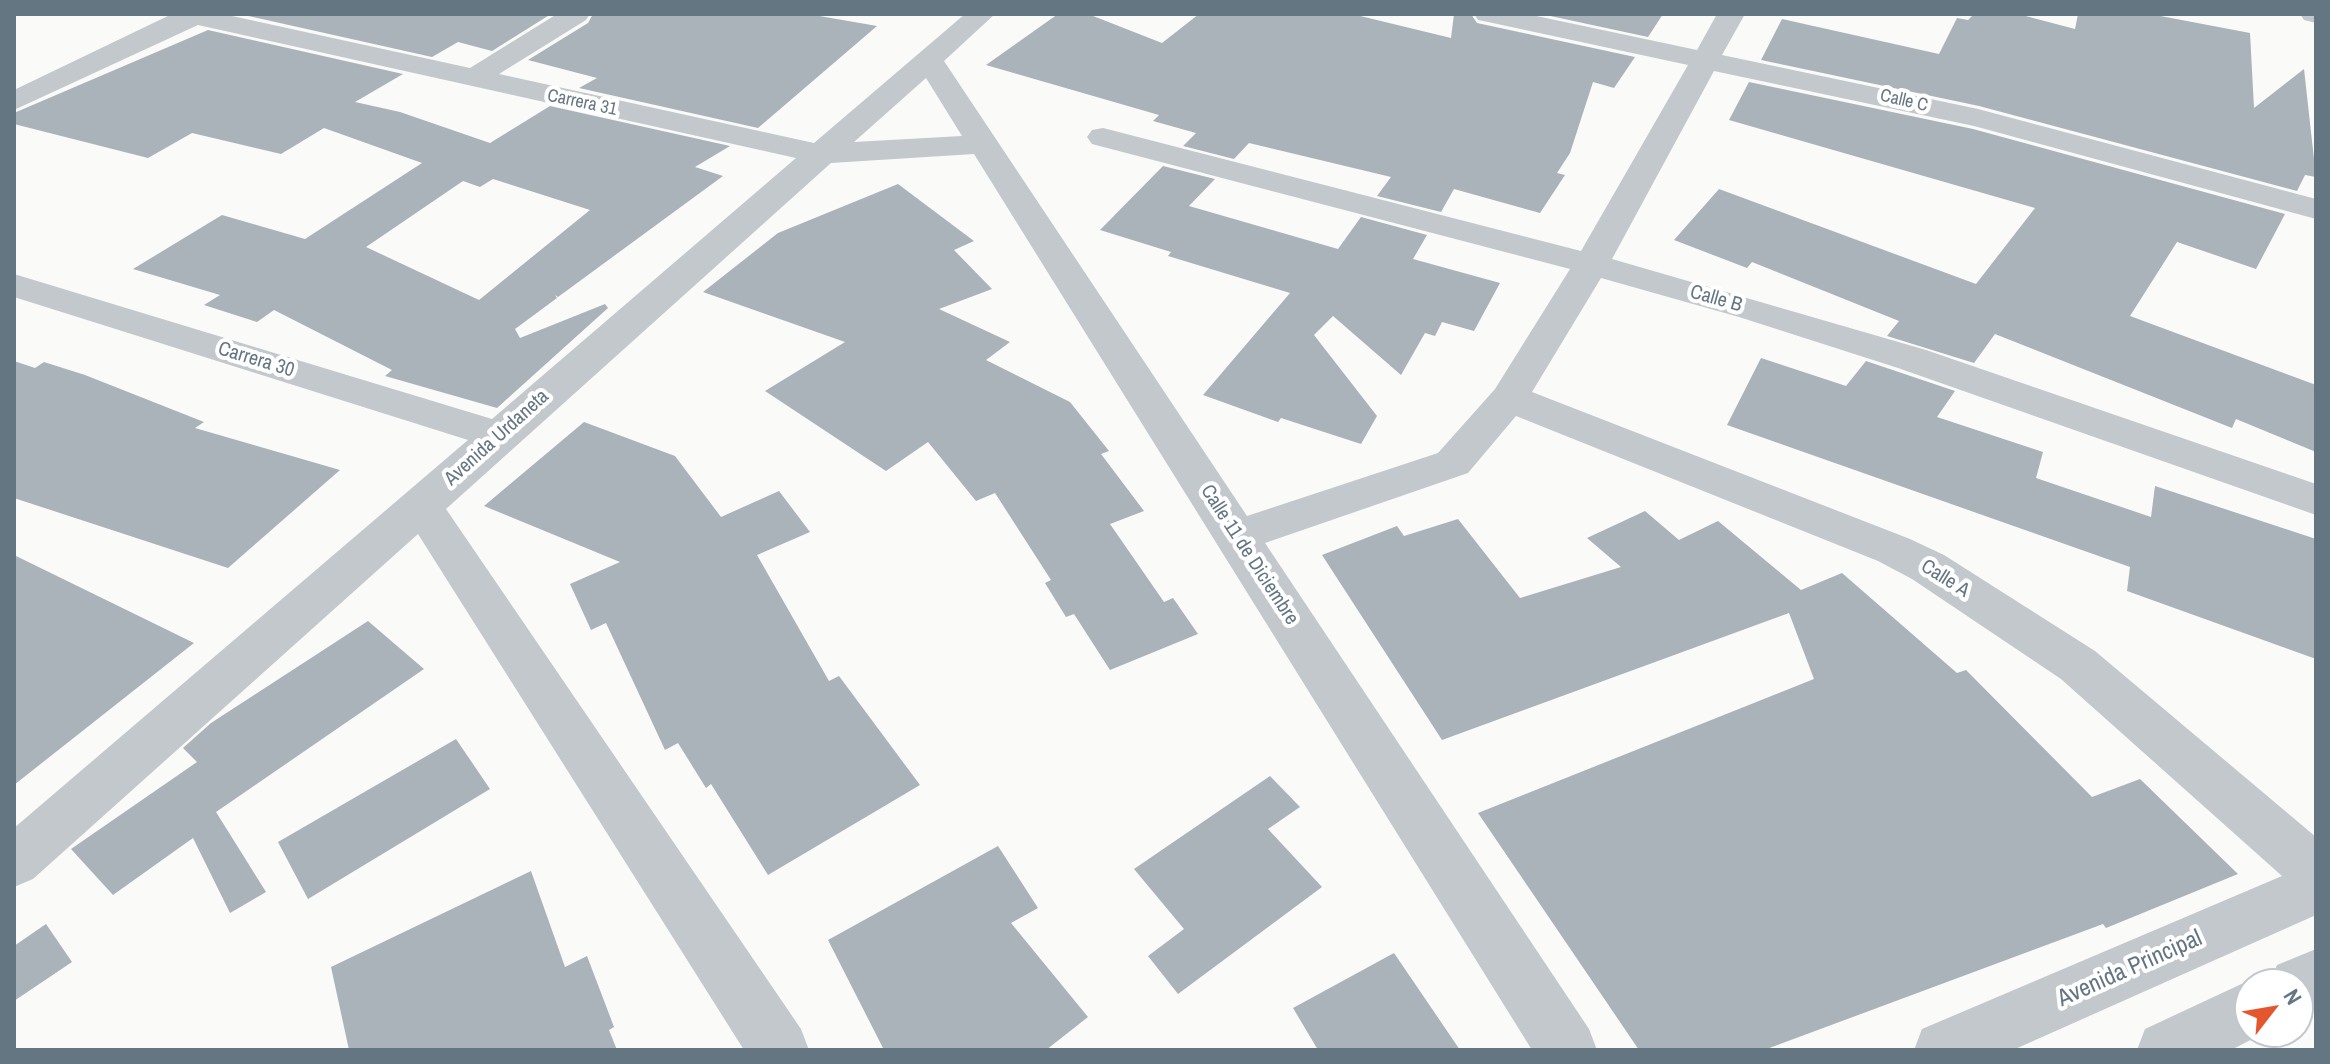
<!DOCTYPE html>
<style>
body{margin:0}
#map{position:relative;width:2330px;height:1064px;overflow:hidden;background:#fafaf8;font-family:"Archivo Narrow",sans-serif}
canvas{display:block}
.frame{position:absolute;inset:0;border:16px solid #657683;pointer-events:none}
.north{position:absolute;left:2234px;top:968px;width:80px;height:80px;box-sizing:border-box;background:#fff;border:2px solid #c1c8cd;border-radius:50%;rotate:59deg;font-size:22px;font-weight:700;line-height:32px;text-align:center;color:#657683}
.north::after{content:'';display:block;margin:auto;width:28px;height:36px;background:#e4572e;clip-path:polygon(50% 0,100% 100%,50% 72%,0 100%)}
</style>
<div id="map">
<canvas width="2330" height="1064"></canvas>
<div class="frame"></div>
<div class="north">N</div>
</div>
<script>
const ctx = document.querySelector('canvas').getContext('2d');
ctx.lineJoin = 'round';
function fill(path, color) { ctx.fillStyle = color; ctx.fill(path, 'evenodd'); }
const toPath = rows => new Path2D(rows.map(r => 'M' + r).join(''));
function label(font, color, halo, rows, align = 'center') {
  ctx.font = font + ' "Archivo Narrow",sans-serif'; ctx.lineWidth = 8; ctx.setLineDash([]); ctx.textBaseline = 'middle'; ctx.strokeStyle = halo; ctx.fillStyle = color; for (const [text, x, y, turn = 0] of rows) {
    ctx.save(); ctx.translate(x, y); ctx.rotate((+turn || 0) * Math.PI / 180); ctx.textAlign = isNaN(turn) ? turn : align; if (halo) ctx.strokeText(text, 0, 0); ctx.fillText(text, 0, 0); ctx.restore();
  }
}
const building = toPath([
 [247,14,551,14,492,51,458,42,432,57,244,15],
 [593,14,808,14,877,26,758,128,579,88,597,78,528,60,588,23],
 [1058,14,1088,14,1162,43,1199,14,1352,14,1451,38,1454,14,1471,14,1477,23,1635,57,1614,88,1593,82,1570,153,1557,173,1565,175,1540,213,1454,189,1441,212,1377,196,1391,177,1249,143,1234,159,1183,146,1196,133,1153,121,1159,115,986,65],
 [1541,14,1663,14,1648,37],
 [1974,14,2018,14,2075,29,2078,14,2150,14,2250,33,2254,108,2304,69,2316,177,2305,175,2297,191,1979,106,1761,60,1782,19,1939,54,1957,18,1968,20],
 [208,30,403,74,355,102,400,112,490,143,550,106,730,146,695,167,723,176,558,297,555,295,557,298,515,329,520,338,605,304,608,308,497,408,385,376,392,370,274,310,257,322,204,305,220,295,133,269,222,215,305,239,422,163,324,128,281,154,192,133,148,158,14,124,14,113],
 [493,179,590,210,479,300,366,247,463,181,480,187],
 [1749,82,1973,129,2285,214,2256,269,2177,242,2130,316,2316,385,2316,452,2236,419,2232,428,1995,334,1974,363,1887,336,1899,321,1752,262,1747,268,1674,240,1719,189,1976,284,2035,208,1729,120],
 [1163,166,1215,179,1189,206,1338,249,1361,217,1427,235,1413,259,1500,283,1474,331,1442,322,1435,336,1425,333,1401,375,1333,316,1314,335,1377,416,1361,444,1281,418,1278,422,1203,395,1290,293,1168,256,1171,252,1100,230],
 [898,184,974,241,954,250,992,289,939,309,1010,342,986,360,1070,402,1109,451,1101,454,1144,511,1110,524,1164,602,1173,598,1198,634,1110,670,1074,614,1066,617,1045,583,1051,580,995,493,976,501,928,442,886,471,765,391,845,342,703,292,778,233],
 [1761,358,1846,386,1866,361,1955,391,1937,417,2043,452,2036,478,2151,517,2155,486,2316,539,2316,659,2127,591,2130,567,1727,425],
 [14,361,35,368,44,362,85,375,204,422,195,428,340,470,228,568,14,498],
 [584,422,675,456,721,517,779,491,810,532,757,555,829,681,839,676,920,785,768,875,711,784,706,788,678,743,665,750,606,623,591,630,570,584,620,562,484,506],
 [1645,511,1679,540,1718,521,1801,590,1842,573,1957,673,1966,670,2092,797,2140,779,2238,874,2106,928,2103,924,1764,1050,1639,1050,1478,813,1814,679,1789,613,1442,740,1322,555,1397,526,1404,536,1458,519,1520,598,1621,567,1587,538],
 [14,555,194,643,14,785],
 [368,621,424,669,216,812,266,892,230,913,193,838,113,895,71,849,197,762,183,748,211,723],
 [456,739,490,789,308,899,278,842],
 [1270,776,1300,807,1268,829,1322,887,1178,994,1148,956,1184,929,1134,869],
 [998,846,1038,908,1011,923,1088,1017,1046,1050,884,1050,828,940],
 [531,871,565,967,587,956,614,1027,609,1030,617,1050,349,1050,331,967],
 [46,924,72,962,14,1001,14,946],
 [1394,953,1460,1050,1318,1050,1293,1008]
]);
const street = toPath([
 [172,14,223,14,470,68,557,14,590,14,586,20,499,74,814,143,965,14,995,14,944,61,1247,516,1438,453,1495,389,1570,269,1092,144,1087,137,1092,130,1103,128,1581,251,1688,65,1488,22,1478,20,1474,14,1527,14,1697,50,1717,14,1745,14,1722,55,1978,109,2316,199,2316,219,1974,126,1714,71,1612,259,1926,350,2316,484,2316,515,1898,368,1739,317,1601,278,1532,392,1910,539,1944,555,2095,651,2316,837,2316,915,2013,1050,1914,1050,1922,1029,2282,876,2061,679,1912,579,1878,561,1516,416,1468,473,1265,543,1589,1029,1597,1050,1532,1050,974,154,831,163,446,509,801,1029,809,1050,744,1050,418,534,33,879,14,887,14,828,468,440,14,297,14,274,492,419,796,158,198,25,14,110,14,90,172,14],
 [926,78,962,136,854,142,926,78],
 [2300,14,2316,14,2316,23,2304,20,2300,14],
 [2316,949,2316,1006,2298,1013,2298,984,2269,984,2277,965,2316,949],
 [2250,980,2260,984,2250,984,2250,1032,2266,1032,2231,1050,2137,1050,2145,1029,2250,980]
]);
const farStreetnames = [
 ["Calle C",1904,101,13],
 ["Carrera 31",582,103,12]
];
const streetNames = [
 ["Calle B",1716,299,16],
 ["Carrera 30",256,360,17],
 ["Avenida Urdaneta",497,438,-42],
 ["Calle 11 de Diciembre",1249,555,57],
 ["Calle A",1945,579,32]
];
const nearStreetnames = [
 ["Avenida Principal",2130,969,-24]
];
fill(building, '#aab3b9');
fill(street, '#c3c8cc');
label('18px', '#657683', '#fff', farStreetnames);
label('20px', '#657683', '#fff', streetNames);
label('24px', '#657683', '#fff', nearStreetnames);
</script>
